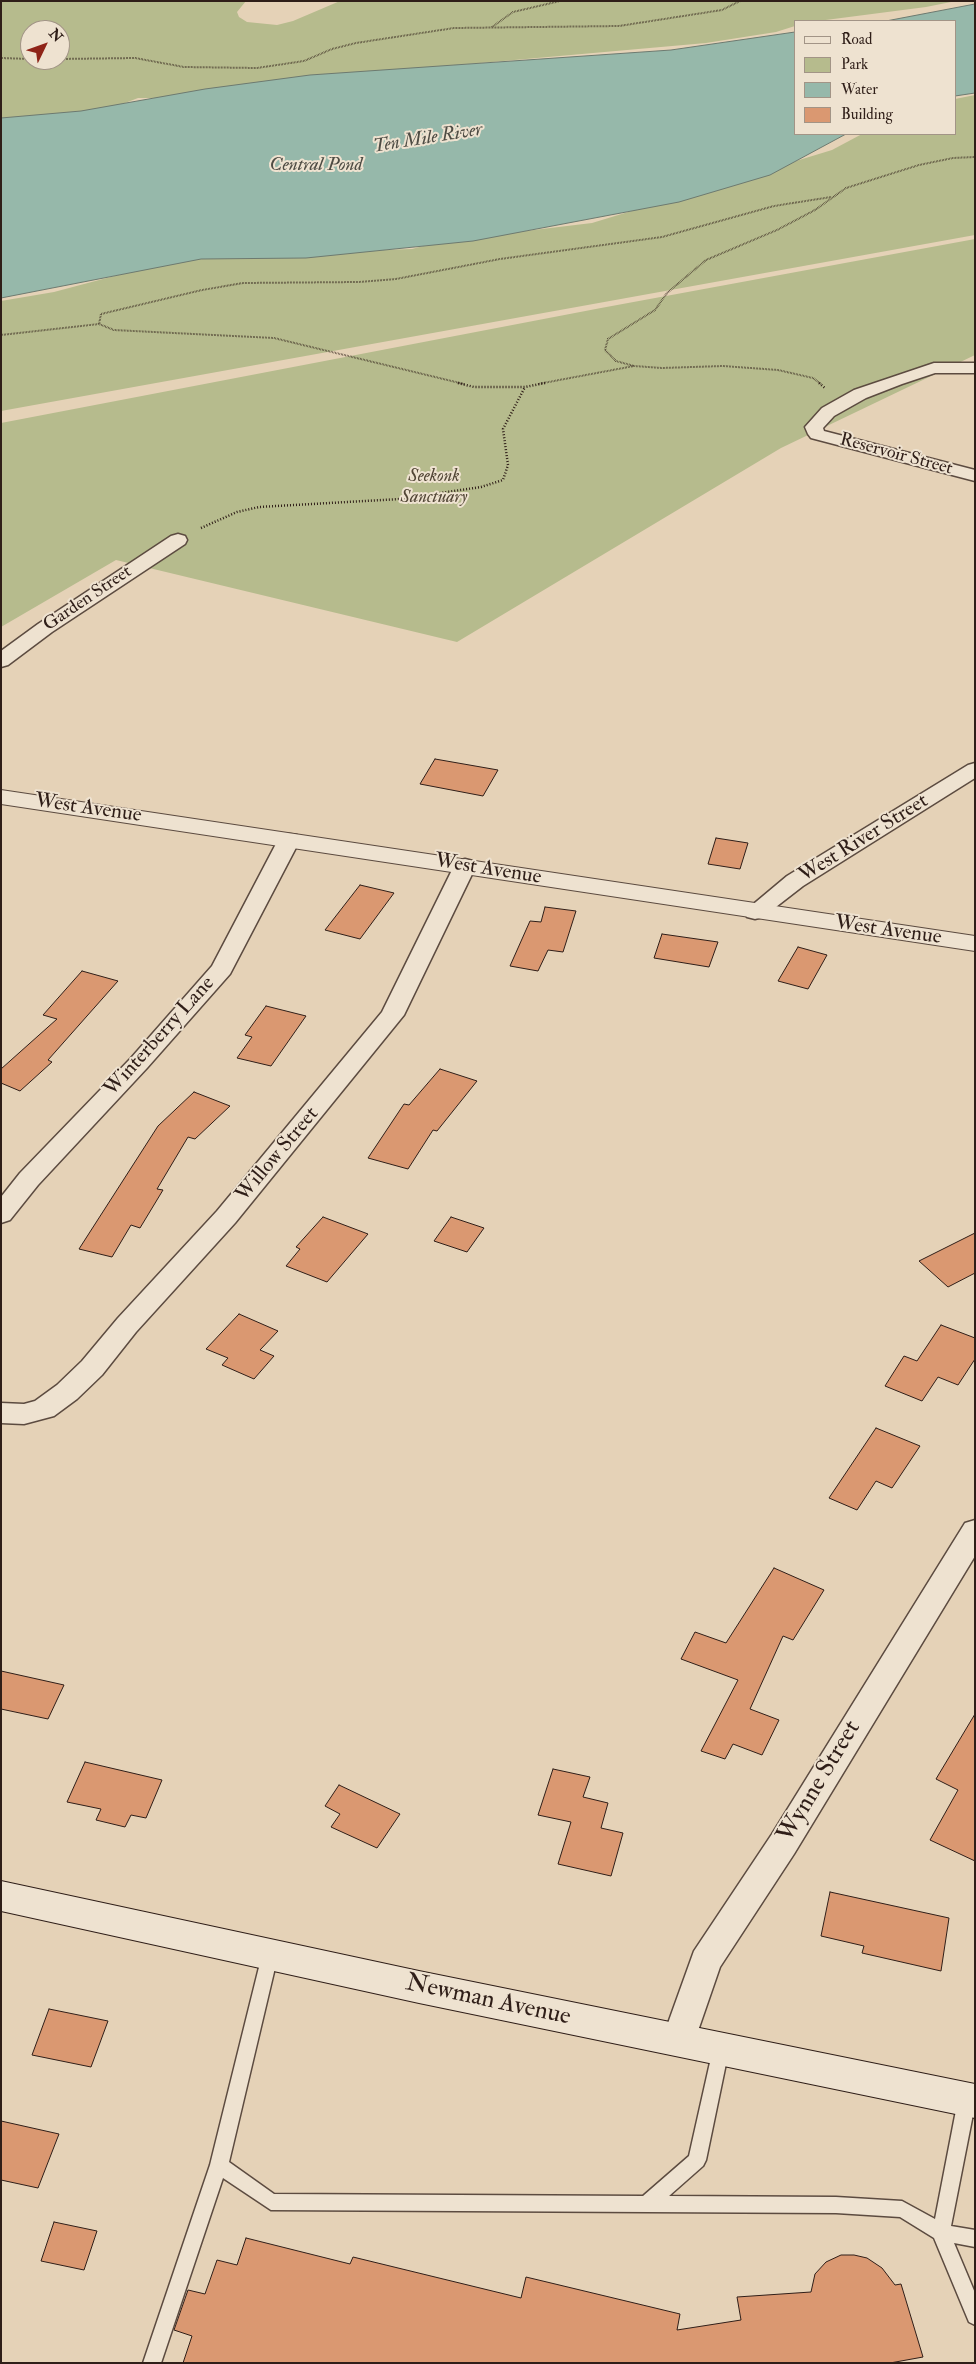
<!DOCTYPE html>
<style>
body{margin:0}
#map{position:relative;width:976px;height:2364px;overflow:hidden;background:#e5d2b7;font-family:"IM FELL Double Pica",serif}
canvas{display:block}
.frame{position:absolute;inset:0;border:2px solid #2f1e18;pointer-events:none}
.legend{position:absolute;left:794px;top:20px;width:162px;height:115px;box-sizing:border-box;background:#eee2d0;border:1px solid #a29486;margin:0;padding:6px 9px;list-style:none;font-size:15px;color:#2f1e18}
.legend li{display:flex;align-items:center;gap:10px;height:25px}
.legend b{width:25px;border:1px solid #a29486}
.north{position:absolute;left:20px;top:20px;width:50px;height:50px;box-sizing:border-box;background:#eee2d0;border:1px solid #a29486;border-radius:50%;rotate:48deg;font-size:14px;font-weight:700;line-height:20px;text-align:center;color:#2f1e18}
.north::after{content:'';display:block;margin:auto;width:18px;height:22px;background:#8f2418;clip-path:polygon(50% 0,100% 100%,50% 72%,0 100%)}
</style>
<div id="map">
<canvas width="976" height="2364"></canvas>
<div class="frame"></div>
<ul class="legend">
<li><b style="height:6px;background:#eee2d0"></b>Road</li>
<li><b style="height:14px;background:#b6bb8d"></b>Park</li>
<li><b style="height:14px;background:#96b8aa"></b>Water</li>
<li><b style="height:14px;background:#da9871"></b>Building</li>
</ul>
<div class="north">N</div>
</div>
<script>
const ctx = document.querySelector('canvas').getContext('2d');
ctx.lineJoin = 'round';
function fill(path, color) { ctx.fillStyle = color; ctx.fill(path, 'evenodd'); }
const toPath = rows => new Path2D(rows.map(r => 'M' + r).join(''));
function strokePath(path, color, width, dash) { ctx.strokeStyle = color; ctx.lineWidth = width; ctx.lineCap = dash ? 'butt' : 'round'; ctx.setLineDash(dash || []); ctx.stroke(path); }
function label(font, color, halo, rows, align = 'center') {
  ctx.font = font + ' "IM FELL Double Pica",serif'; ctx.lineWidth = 4; ctx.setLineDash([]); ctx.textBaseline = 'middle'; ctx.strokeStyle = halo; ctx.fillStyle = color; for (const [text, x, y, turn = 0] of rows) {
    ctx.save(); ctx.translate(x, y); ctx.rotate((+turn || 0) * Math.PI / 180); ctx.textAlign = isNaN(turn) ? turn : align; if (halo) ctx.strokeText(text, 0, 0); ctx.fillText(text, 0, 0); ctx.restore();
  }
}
const green = toPath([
 [1,1,246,1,237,12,239,17,247,22,277,25,293,21,340,1,956,1,926,7,818,21,795,21,795,26,776,32,706,43,458,65,174,98,138,98,107,110,1,128],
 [30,30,60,30,60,60,30,60],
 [975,95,975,235,1,411,1,301,54,292,133,271,210,256,412,249,442,241,592,223,832,150,862,134,955,134,955,99],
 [975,239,975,355,781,448,457,642,116,560,1,627,1,423,601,308]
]);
const water = toPath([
 [975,4,975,93,955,96,955,21,886,21,975,4],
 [795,32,795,134,846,134,770,175,679,202,473,241,306,258,201,259,1,298,1,118,81,111,205,89,310,75,671,50,795,32]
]);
const building = toPath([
 [435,759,498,770,483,796,420,784,435,759],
 [716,838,748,843,740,869,708,864,716,838],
 [360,885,394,893,360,939,325,930,360,885],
 [545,907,576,911,563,952,548,950,538,971,510,966,530,921,541,922,545,907],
 [662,934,718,942,709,967,654,958,662,934],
 [798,947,827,955,808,989,778,981,798,947],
 [82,971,118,981,48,1060,52,1062,20,1091,1,1083,1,1069,57,1019,43,1015,82,971],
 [266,1006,306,1016,271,1066,237,1058,252,1037,245,1035,266,1006],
 [440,1069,477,1081,437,1131,433,1130,408,1169,368,1158,404,1104,409,1105,440,1069],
 [194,1092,230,1106,195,1139,188,1137,157,1189,163,1190,140,1228,131,1225,112,1257,79,1249,158,1126,194,1092],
 [323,1217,368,1234,327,1282,286,1266,300,1249,296,1247,323,1217],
 [451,1217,484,1228,467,1252,434,1241,451,1217],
 [975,1233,975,1273,948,1287,919,1261,975,1233],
 [239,1314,278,1331,260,1350,274,1356,254,1379,222,1365,228,1358,206,1349,239,1314],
 [941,1325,975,1338,975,1359,958,1385,938,1377,922,1401,885,1386,904,1356,917,1361,941,1325],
 [876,1428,920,1446,892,1488,876,1481,857,1510,829,1498,876,1428],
 [774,1568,824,1590,793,1640,783,1636,750,1709,779,1720,762,1755,733,1744,725,1759,701,1751,738,1680,681,1659,695,1632,726,1643,774,1568],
 [1,1671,64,1685,48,1719,1,1709,1,1671],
 [975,1714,975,1861,930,1840,958,1790,936,1779,975,1714],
 [85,1762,162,1780,146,1818,131,1815,125,1827,96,1820,101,1809,67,1802,85,1762],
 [553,1769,590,1777,583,1797,608,1803,601,1828,623,1833,611,1876,558,1864,571,1822,538,1815,553,1769],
 [339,1785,400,1814,377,1848,331,1827,340,1814,325,1806,339,1785],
 [830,1892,949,1918,941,1971,862,1953,864,1946,821,1936,830,1892],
 [49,2009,108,2021,91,2067,32,2055,49,2009],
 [1,2121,59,2134,38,2188,1,2180,1,2121],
 [54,2222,97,2231,84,2270,41,2261,54,2222],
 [246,2238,350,2264,353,2257,521,2298,526,2277,680,2314,677,2330,741,2320,737,2297,811,2292,815,2274,826,2262,841,2255,854,2255,867,2258,882,2268,895,2285,901,2284,923,2357,890,2363,183,2363,192,2336,174,2330,188,2290,205,2294,217,2260,237,2265,246,2238]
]);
const pathFar1 = toPath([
 [492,27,513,12,560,1],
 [1,58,30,59],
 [60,59,135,58,184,67,257,68,304,61,332,49,356,43,454,28,619,26,722,10,740,1],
 [1,335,99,324],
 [464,384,274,338,114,330,99,324,101,314,202,290,243,283,359,282,396,279,500,259,662,237,774,206,831,197],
 [538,384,634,366],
 [821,384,813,378,778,370,723,366,662,368,634,366,616,361,605,350,608,339,655,310,667,293,706,260,777,230,815,210,846,188,919,165,953,158,975,157]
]);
const path = toPath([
 [458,383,474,387,525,387,545,383],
 [819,383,825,388],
 [201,528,237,512,259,507,400,499,481,487,503,480,508,465,503,429,525,387]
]);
const service = toPath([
 [270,1948,276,1950,278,1955,229,2162,274,2194,643,2196,689,2156,713,2049,715,2044,721,2041,727,2044,729,2049,706,2160,703,2166,669,2196,836,2197,902,2201,935,2219,958,2100,961,2094,967,2092,973,2094,975,2104,951,2226,975,2230,975,2247,954,2243,975,2293,975,2325,969,2322,934,2238,900,2217,836,2213,271,2210,223,2178,161,2363,143,2363,210,2165,262,1955,264,1950,270,1948]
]);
const minor = toPath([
 [934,363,975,363,975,373,935,373,902,384,866,398,834,416,823,428,824,431,975,470,975,481,811,438,808,434,805,427,822,408,854,390,934,363],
 [178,534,185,536,187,540,185,544,52,632,8,665,1,667,1,651,38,624,171,536,178,534],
 [975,763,975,778,803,886,763,917,755,919,747,917,744,912,787,876,968,765,975,763],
 [289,834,297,835,300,840,230,974,147,1068,38,1185,10,1220,1,1223,1,1197,20,1173,131,1058,212,966,278,840,281,835,289,834],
 [465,859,473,861,476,866,404,1015,235,1223,136,1332,102,1375,77,1399,54,1416,24,1424,1,1423,1,1403,24,1404,35,1401,57,1385,82,1361,118,1318,217,1211,382,1012,454,866,457,861,465,859],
 [975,1520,975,1556,794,1854,720,1967,691,2051,679,2055,667,2051,662,2040,694,1951,772,1834,965,1523,975,1520]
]);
const tertiary = toPath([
 [1,790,975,936,975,951,1,804,1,790]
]);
const secondary = toPath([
 [1,1881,419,1971,975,2084,975,2118,419,2003,1,1911,1,1881]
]);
const farStreetnames = [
 ["Reservoir Street",896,455,15],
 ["Garden Street",88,599,-34]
];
const farParknames = [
 ["Seekonk",434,477],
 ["Sanctuary",434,498]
];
const farWaternames = [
 ["Ten Mile River",428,139,-9],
 ["Central Pond",316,166]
];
const streetNames = [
 ["West Avenue",88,809,8],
 ["West River Street",864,839,-32],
 ["West Avenue",488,870,9],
 ["West Avenue",888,931,8],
 ["Winterberry Lane",160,1037,-48],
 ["Willow Street",278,1155,-50]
];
const nearStreetnames = [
 ["Wynne Street",820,1782,-59],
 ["Newman Avenue",488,2001,12]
];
fill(green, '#b6bb8d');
fill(water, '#96b8aa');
strokePath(water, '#6d7a70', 1);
fill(building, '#da9871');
strokePath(building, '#2f1e18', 1);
strokePath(service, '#5c4b40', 3);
strokePath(minor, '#5c4b40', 3);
strokePath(tertiary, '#5c4b40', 2);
strokePath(secondary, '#2f1e18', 2);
strokePath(pathFar1, '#2f1e18', 2, [0.5, 1]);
strokePath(path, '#2f1e18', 2.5, [1, 2]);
fill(service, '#eee2d0');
fill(minor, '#eee2d0');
fill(tertiary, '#eee2d0');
fill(secondary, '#eee2d0');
label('18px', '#2f1e18', '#eee2d0', farStreetnames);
label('italic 18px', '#514535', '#eee2d0', farParknames);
label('italic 19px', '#4e4c44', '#eee2d0', farWaternames);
label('21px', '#2f1e18', '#eee2d0', streetNames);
label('25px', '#2f1e18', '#eee2d0', nearStreetnames);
</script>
